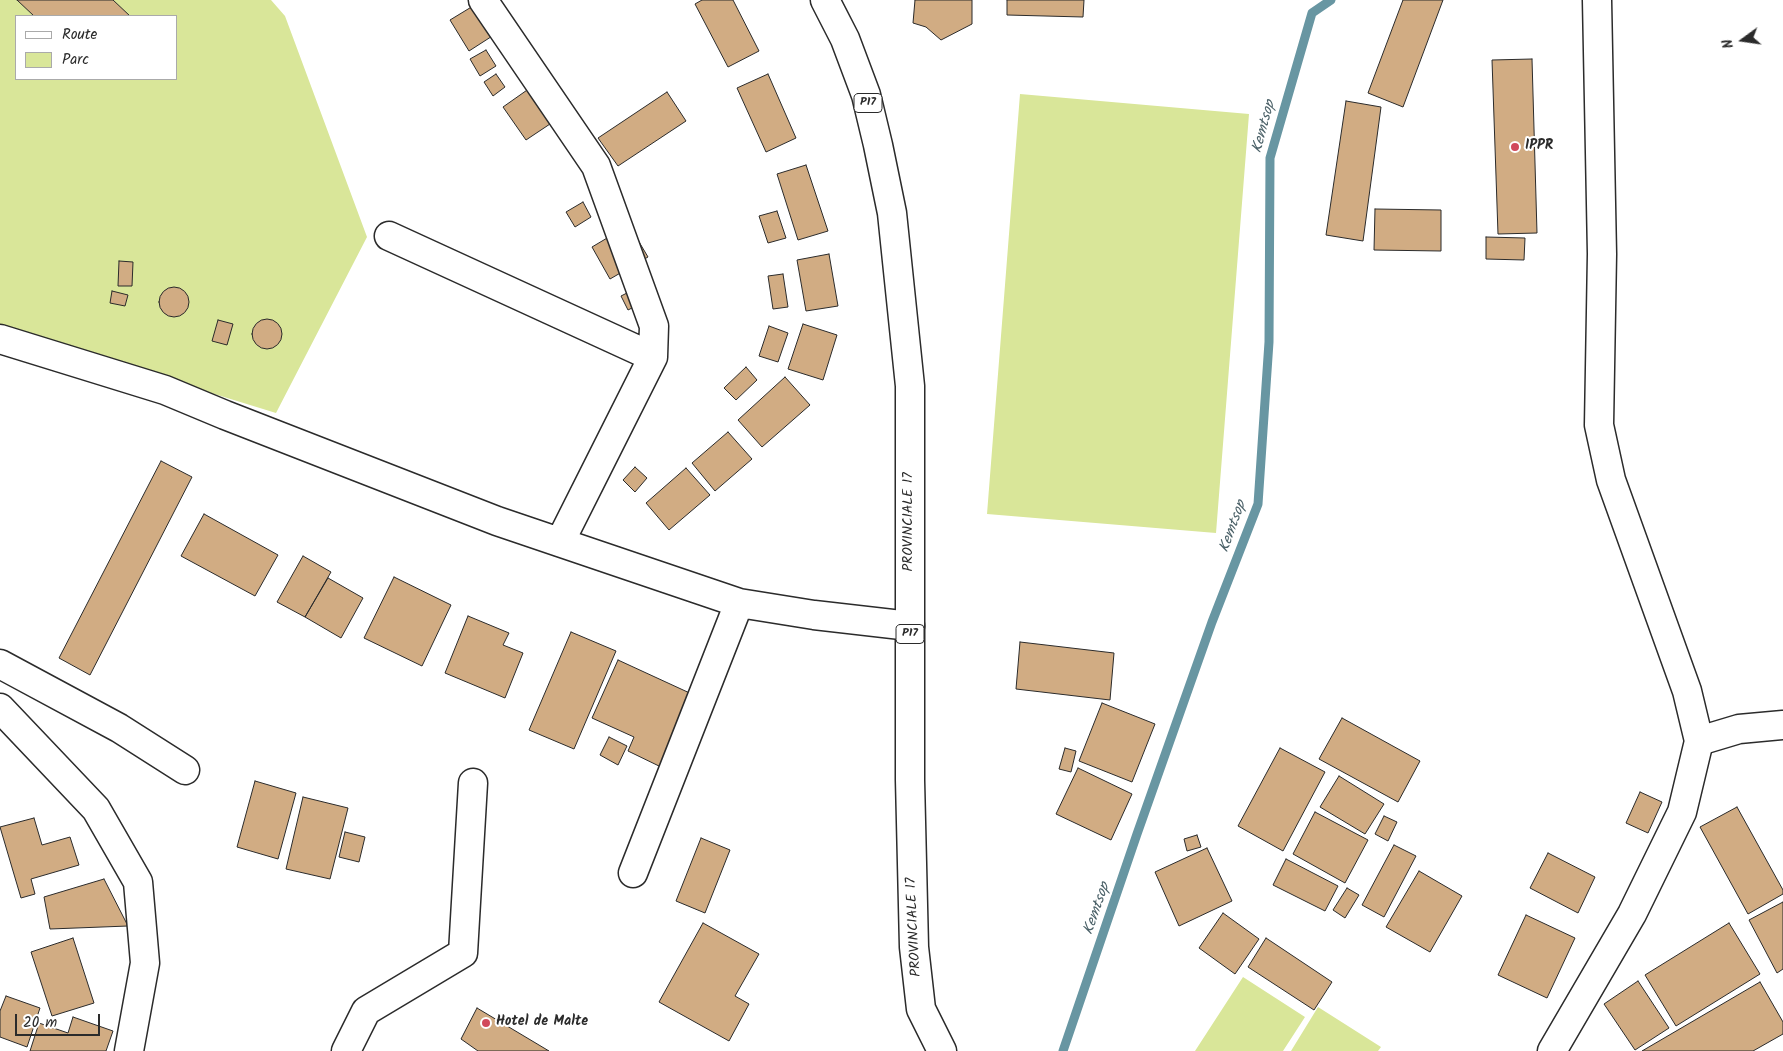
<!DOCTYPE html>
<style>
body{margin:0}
#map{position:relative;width:1783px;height:1051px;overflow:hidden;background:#fff;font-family:Kalam,sans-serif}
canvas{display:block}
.legend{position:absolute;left:15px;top:15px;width:162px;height:65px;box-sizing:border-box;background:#fff;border:1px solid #aaa;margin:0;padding:6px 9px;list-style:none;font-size:15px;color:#2b2b2b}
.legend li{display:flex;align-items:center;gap:10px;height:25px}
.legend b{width:25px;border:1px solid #aaa}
.north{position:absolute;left:1718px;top:15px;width:50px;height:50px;-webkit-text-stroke:4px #fff;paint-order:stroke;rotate:256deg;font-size:14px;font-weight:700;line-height:20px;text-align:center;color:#2b2b2b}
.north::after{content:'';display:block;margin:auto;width:18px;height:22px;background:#2b2b2b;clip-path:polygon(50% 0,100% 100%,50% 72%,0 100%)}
.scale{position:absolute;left:15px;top:1014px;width:85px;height:22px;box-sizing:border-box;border:2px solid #2b2b2b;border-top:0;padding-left:6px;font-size:15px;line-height:18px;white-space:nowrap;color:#2b2b2b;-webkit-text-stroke:4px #fff;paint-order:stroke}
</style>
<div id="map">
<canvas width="1783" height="1051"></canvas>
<ul class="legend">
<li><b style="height:6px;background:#fff"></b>Route</li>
<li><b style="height:14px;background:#d9e699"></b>Parc</li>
</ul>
<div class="north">N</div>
<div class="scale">20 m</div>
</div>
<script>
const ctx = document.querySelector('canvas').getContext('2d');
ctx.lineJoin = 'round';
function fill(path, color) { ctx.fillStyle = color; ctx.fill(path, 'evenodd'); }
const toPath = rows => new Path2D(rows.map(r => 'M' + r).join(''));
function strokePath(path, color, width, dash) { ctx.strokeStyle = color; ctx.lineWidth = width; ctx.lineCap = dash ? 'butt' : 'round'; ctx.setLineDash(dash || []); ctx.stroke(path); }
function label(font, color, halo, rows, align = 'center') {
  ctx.font = font + ' Kalam,sans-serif'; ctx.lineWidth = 4; ctx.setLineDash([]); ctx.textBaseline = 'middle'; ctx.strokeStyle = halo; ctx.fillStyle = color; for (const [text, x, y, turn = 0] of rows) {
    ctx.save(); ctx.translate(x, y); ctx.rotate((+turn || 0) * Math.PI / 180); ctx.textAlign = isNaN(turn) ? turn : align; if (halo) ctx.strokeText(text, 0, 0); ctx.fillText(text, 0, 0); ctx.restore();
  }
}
const green = toPath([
 [0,0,271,0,285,16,367,237,276,413,0,328],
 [16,16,176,16,176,79,16,79],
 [1020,94,1249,114,1216,533,987,514],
 [1243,977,1305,1017,1283,1051,1195,1051],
 [1318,1007,1381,1047,1378,1051,1291,1051]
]);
const stream = toPath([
 [1063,1051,1137,834,1212,622,1258,504,1269,342,1270,158,1312,13,1331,0]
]);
const building = toPath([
 [17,0,113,0,130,16,34,16,17,0],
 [702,0,733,0,759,51,728,67,695,4,702,0],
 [915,0,972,0,972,24,941,40,926,27,913,23,915,0],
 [1007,0,1084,0,1083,17,1007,15,1007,0],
 [1403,0,1443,0,1403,107,1368,93,1403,0],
 [478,3,497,33,469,51,450,20,478,3],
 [486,50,496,66,480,76,470,59,486,50],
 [1532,59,1537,233,1498,234,1492,60,1532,59],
 [496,74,505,87,493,96,484,82,496,74],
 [768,74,796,138,766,152,737,88,768,74],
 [530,88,553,122,526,140,503,107,530,88],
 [667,92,686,121,618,166,598,138,667,92],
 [1346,101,1381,107,1363,241,1326,235,1346,101],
 [806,165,828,231,798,240,777,174,806,165],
 [583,202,591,217,575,227,566,212,583,202],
 [1375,209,1441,210,1441,251,1374,250,1375,209],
 [777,211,786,238,768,243,759,216,777,211],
 [629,225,648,257,610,279,592,247,629,225],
 [1486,237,1525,238,1524,260,1486,259,1486,237],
 [829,254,838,306,806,311,797,260,829,254],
 [119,261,133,262,132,286,118,286,119,261],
 [783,274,788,307,773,309,768,276,783,274],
 '159 302a15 15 0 1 1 30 0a15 15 0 1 1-30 0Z',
 [637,288,644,302,628,310,621,296,637,288],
 [112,291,128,295,125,306,110,303,112,291],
 '252 334a15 15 0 1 1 30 0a15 15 0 1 1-30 0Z',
 [218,320,233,324,227,345,212,341,218,320],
 [803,324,837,335,823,380,788,369,803,324],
 [769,326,788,333,778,362,759,356,769,326],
 [746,367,757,380,736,400,724,388,746,367],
 [785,377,810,405,762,447,738,420,785,377],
 [728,432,752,459,715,491,692,463,728,432],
 [161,461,192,477,90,675,59,658,161,461],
 [635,467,647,478,635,492,623,480,635,467],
 [686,468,710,495,669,530,646,503,686,468],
 [204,514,278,555,255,596,181,556,204,514],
 [303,556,331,572,305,617,277,602,303,556],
 [394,577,451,605,422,666,364,638,394,577],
 [328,578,363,598,341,638,305,617,328,578],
 [468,616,509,633,503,645,523,653,505,698,445,673,468,616],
 [571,632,616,651,574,749,529,730,571,632],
 [1020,642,1114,653,1110,700,1016,689,1020,642],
 [618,660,694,695,661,767,628,751,634,737,592,718,618,660],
 [1102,703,1155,724,1132,782,1079,761,1102,703],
 [1342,718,1420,761,1398,802,1319,759,1342,718],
 [609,737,627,746,618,765,600,755,609,737],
 [1065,748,1076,751,1071,772,1059,769,1065,748],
 [1280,748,1325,772,1283,851,1238,826,1280,748],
 [1078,768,1132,794,1111,840,1056,814,1078,768],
 [1339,776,1384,804,1365,834,1320,807,1339,776],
 [255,781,296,793,278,859,237,847,255,781],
 [1640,792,1662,802,1648,833,1626,823,1640,792],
 [303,797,348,808,330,879,286,869,303,797],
 [1737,807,1783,890,1783,894,1748,914,1700,827,1737,807],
 [1315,812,1368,840,1345,883,1293,854,1315,812],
 [1384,816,1397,822,1388,841,1375,834,1384,816],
 [34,818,42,845,70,837,79,865,31,879,35,894,21,898,0,827,34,818],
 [345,832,365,837,359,862,339,857,345,832],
 [1197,835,1201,847,1187,851,1184,839,1197,835],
 [701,838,730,850,705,913,676,901,701,838],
 [1394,845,1416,856,1384,917,1362,905,1394,845],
 [1207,848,1232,901,1179,926,1155,872,1207,848],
 [1548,853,1595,877,1578,913,1530,888,1548,853],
 [1286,859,1338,886,1325,911,1273,885,1286,859],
 [1419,871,1462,896,1430,952,1386,927,1419,871],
 [104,879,128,926,50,929,44,897,104,879],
 [1347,888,1359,895,1345,918,1333,910,1347,888],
 [1783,902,1783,969,1777,973,1749,920,1783,902],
 [1223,913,1259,939,1235,974,1199,948,1223,913],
 [1526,915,1575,938,1547,998,1498,975,1526,915],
 [703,923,759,954,735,996,749,1004,729,1041,659,1002,703,923],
 [1729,923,1760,974,1676,1026,1645,975,1729,923],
 [73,938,94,1003,52,1016,31,952,73,938],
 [1266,938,1332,982,1314,1010,1248,967,1266,938],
 [1638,981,1669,1028,1635,1050,1604,1004,1638,981],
 [1760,982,1783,1022,1783,1034,1753,1051,1642,1051,1760,982],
 [6,996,40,1008,27,1047,0,1037,0,1011,6,996],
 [477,1008,549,1051,478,1051,461,1039,477,1008],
 [73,1017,113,1031,106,1051,30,1051,39,1023,68,1033,73,1017]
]);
const street = toPath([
 [483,0,596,166,654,326,653,357,560,542],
 [389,236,653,357],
 [0,339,165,390,225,415,497,521,739,603,814,615,910,626],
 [0,664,119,728,185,770],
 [0,708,96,809,138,882,145,963,129,1051],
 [1699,741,1739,729,1783,725],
 [633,873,739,603],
 [346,1051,366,1011,463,953,473,783]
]);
const secondary = toPath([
 [1552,1051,1632,914,1682,812,1699,741,1687,691,1611,480,1599,425,1602,254,1597,0]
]);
const primary = toPath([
 [825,0,845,39,866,95,878,145,892,213,910,386,910,780,914,947,921,1009,942,1051]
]);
const markers = [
 [1515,147,5,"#d1495b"],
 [486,1023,5,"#d1495b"]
];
const shields = [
 [868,103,28],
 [910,634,28]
];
const shieldNames = [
 ["P17",868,103],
 ["P17",910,634]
];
const poiNames = [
 ["IPPR",1525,147],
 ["Hotel de Malte",496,1023]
];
const streetNames = [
 ["PROVINCIALE 17",910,522,-90],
 ["PROVINCIALE 17",915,927,-93]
];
const waterNames = [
 ["Kemtsop",1265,127,-75],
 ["Kemtsop",1234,527,-70],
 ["Kemtsop",1098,909,-71]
];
fill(green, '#d9e699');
strokePath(stream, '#6896a2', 9);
fill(building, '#d1ac83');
strokePath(building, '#2b2b2b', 1);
strokePath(street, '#2b2b2b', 31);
strokePath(secondary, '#2b2b2b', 31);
strokePath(primary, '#2b2b2b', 31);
strokePath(street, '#fff', 28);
strokePath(secondary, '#fff', 28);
strokePath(primary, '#fff', 28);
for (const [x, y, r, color] of markers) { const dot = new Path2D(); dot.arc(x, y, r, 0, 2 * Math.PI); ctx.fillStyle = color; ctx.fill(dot); strokePath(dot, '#fff', 2); }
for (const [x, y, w] of shields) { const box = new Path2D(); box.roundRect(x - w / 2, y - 9.5, w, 19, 4); ctx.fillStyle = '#fff'; ctx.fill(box); strokePath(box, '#2b2b2b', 1); }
label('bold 12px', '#2b2b2b', null, shieldNames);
label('bold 14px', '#2b2b2b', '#fff', poiNames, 'left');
label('14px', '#2b2b2b', '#fff', streetNames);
label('italic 15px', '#4a6067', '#fff', waterNames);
</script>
